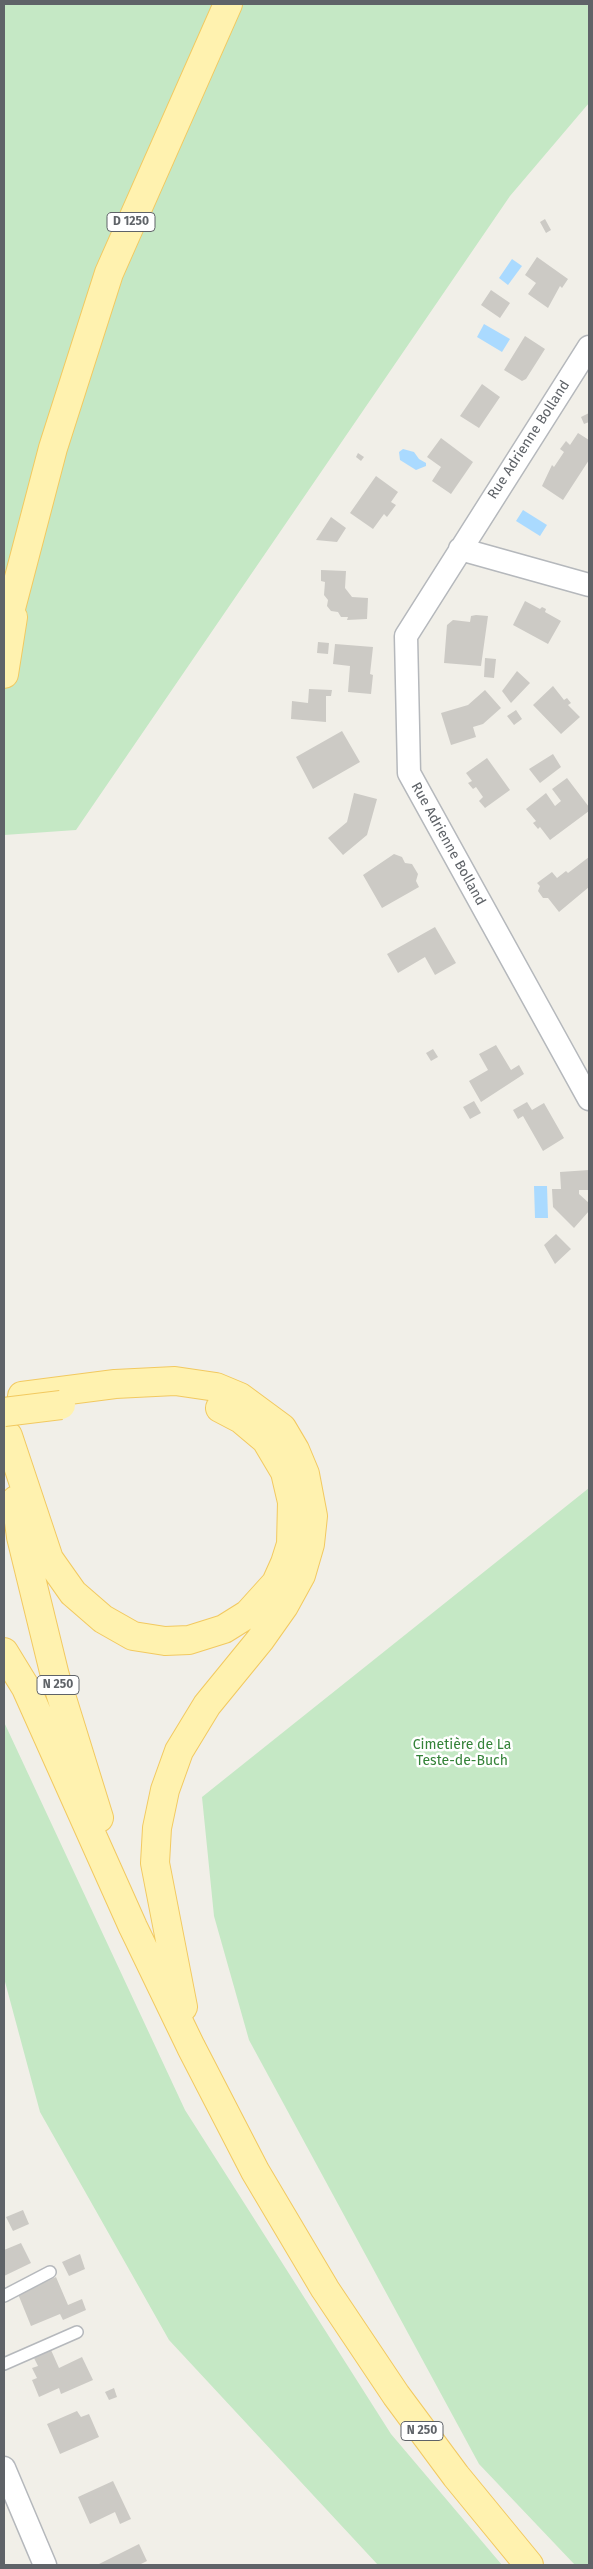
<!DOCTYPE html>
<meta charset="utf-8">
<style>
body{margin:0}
#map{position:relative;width:593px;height:2569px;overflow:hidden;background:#f1efe8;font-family:"Fira Sans",sans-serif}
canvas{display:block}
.frame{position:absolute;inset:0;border:5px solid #5f6368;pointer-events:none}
</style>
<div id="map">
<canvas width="593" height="2569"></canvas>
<div class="frame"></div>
</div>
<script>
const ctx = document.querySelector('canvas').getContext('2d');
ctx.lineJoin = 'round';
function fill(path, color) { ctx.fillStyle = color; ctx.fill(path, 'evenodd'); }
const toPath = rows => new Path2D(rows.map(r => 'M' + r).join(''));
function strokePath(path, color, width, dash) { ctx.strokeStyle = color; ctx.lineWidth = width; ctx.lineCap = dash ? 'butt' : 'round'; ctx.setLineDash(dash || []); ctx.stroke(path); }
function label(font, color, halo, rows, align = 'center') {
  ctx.font = font + ' "Fira Sans",sans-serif'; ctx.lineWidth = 5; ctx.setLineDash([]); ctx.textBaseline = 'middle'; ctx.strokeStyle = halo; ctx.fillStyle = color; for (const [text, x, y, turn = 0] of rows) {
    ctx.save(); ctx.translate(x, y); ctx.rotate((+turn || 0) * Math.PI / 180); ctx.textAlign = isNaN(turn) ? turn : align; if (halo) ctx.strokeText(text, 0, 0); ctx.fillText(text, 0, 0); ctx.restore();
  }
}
const green = toPath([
 [4,4,589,4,589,103,510,196,76,830,4,835],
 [589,1488,589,2565,575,2565,479,2464,249,2040,214,1916,202,1797],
 [4,1722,185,2110,391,2434,502,2565,378,2565,169,2340,40,2112,4,1978]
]);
const water = toPath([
 [512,259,522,266,508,285,499,278],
 [484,324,510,339,502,352,477,337],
 [403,449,414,452,419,459,426,463,426,466,416,470,400,460,399,452],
 [523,510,547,525,540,536,516,521],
 [534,1186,547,1186,548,1218,535,1218]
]);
const building = toPath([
 [545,219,551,230,546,233,540,222],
 [537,257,568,279,562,288,560,286,548,308,528,294,536,283,525,275],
 [491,290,510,303,500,318,481,305],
 [525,336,545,349,526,379,522,381,504,370],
 [482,384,500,397,479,428,460,416],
 [589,413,589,422,584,424,581,417],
 [578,433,589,440,589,460,563,500,542,486,552,465,554,467,564,452,560,449,566,441,570,445],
 [441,438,473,462,451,494,432,481,441,467,427,457],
 [358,453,364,457,361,461,356,457],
 [376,476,398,492,391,502,396,505,387,517,384,514,373,529,350,513],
 [331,517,346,528,337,542,316,540],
 [321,570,346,571,345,588,352,597,368,598,367,619,347,620,348,617,341,617,338,612,331,611,327,606,328,600,324,595,325,582,321,581],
 [525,601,540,609,542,607,546,609,545,612,561,621,548,644,513,625],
 [476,615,488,616,481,666,444,663,447,625,453,620,470,622,471,616],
 [318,642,329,643,328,654,317,653],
 [335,644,373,647,370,674,373,675,371,694,348,692,350,666,333,664],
 [485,658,496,659,494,678,484,677],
 [517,671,530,683,511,703,502,691],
 [553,686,564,700,567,698,571,703,568,705,580,717,561,734,533,705],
 [309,689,332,690,331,696,326,696,326,722,291,719,292,701,308,703],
 [485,690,501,708,483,724,473,727,476,737,451,745,441,713,468,705],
 [516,710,522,719,514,725,507,716],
 [342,731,360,762,313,789,296,757],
 [553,754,561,767,540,783,529,769],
 [487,758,510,790,485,808,479,801,483,797,476,787,473,789,468,783,472,781,466,773],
 [567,778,589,807,589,811,550,840,540,827,538,829,533,823,536,821,526,809,546,793,555,806,561,801,552,789],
 [354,793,377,799,367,835,343,855,328,838,347,822],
 [394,854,402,857,405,863,412,864,418,874,416,881,419,887,382,908,363,875],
 [589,857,589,887,559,912,548,898,543,898,538,891,540,886,537,883,552,872,557,878,566,871,568,873],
 [435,927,456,963,435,975,425,957,398,973,387,954],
 [496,1045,511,1070,519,1065,524,1074,481,1102,469,1081,488,1070,479,1054],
 [433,1049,438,1057,431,1061,426,1053],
 [474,1101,481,1113,470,1119,463,1107],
 [527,1102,532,1110,544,1103,564,1138,543,1151,523,1116,518,1119,513,1110],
 [589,1170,589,1190,579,1190,579,1194,589,1203,589,1211,574,1228,553,1207,552,1189,561,1189,560,1172],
 [556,1234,571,1249,555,1264,544,1245],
 [23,2210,29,2224,13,2231,6,2217],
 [21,2243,31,2263,4,2276,4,2250],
 [80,2254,85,2269,69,2276,62,2262],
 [56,2277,68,2305,82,2299,86,2310,63,2320,60,2314,31,2326,18,2294],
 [51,2350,59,2368,82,2357,93,2380,61,2394,59,2388,39,2397,32,2380,37,2378,32,2368,38,2366,34,2358],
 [114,2388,117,2397,109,2400,105,2392],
 [77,2411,81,2417,89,2414,99,2437,60,2454,47,2424],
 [113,2481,131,2519,120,2524,115,2512,90,2524,78,2497],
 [139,2544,147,2561,139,2565,97,2565]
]);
const service = toPath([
 [4,2296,50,2272],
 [4,2364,77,2332]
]);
const minor = toPath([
 [589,347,406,636,409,773,589,1099],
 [460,549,589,585],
 [4,2468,45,2565]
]);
const primary = toPath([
 [4,635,53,448,109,273,228,4],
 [4,674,13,617],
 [22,1396,115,1384,175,1381,216,1387,240,1397,282,1428,295,1450,305,1474,313,1516,310,1544,301,1575,284,1606,260,1640,207,1705,179,1751,165,1790,157,1828,155,1863,183,2007],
 [8,1436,49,1559,73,1593,103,1619,133,1636,165,1641,189,1640,224,1629,248,1614,276,1583,285,1563,291,1544,292,1502,285,1472,266,1440,241,1419,220,1408],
 [16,1500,21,1537,55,1676,99,1818],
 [4,1652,26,1688,133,1927,191,2047,255,2171,325,2289,396,2395,456,2476,529,2565]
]);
const primaryBridge = toPath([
 [4,1412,61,1405]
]);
const shields = [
 [131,222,48],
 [58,1685,42],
 [422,2431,42]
];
const shieldNames = [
 ["D 1250",131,222],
 ["N 250",58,1685],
 ["N 250",422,2431]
];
const streetNames = [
 ["Rue Adrienne Bolland",529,440,-57],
 ["Rue Adrienne Bolland",448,844,61]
];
const parkNames = [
 ["Cimetière de La",462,1745],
 ["Teste-de-Buch",462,1761]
];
fill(green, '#c5e8c5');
fill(water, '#aadaff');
fill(building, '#cccac5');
strokePath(service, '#b5b8bc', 14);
strokePath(minor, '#b5b8bc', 25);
strokePath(primary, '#f2c960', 30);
strokePath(service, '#fff', 11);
strokePath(minor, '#fff', 22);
strokePath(primary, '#fff2af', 28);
strokePath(primaryBridge, '#f2c960', 30, []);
strokePath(primaryBridge, '#fff2af', 28);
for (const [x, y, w] of shields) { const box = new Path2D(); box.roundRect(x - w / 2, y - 9.5, w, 19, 4); ctx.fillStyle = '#fff'; ctx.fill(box); strokePath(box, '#5f6368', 1); }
label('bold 12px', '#5f6368', null, shieldNames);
label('14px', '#5f6368', '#fff', streetNames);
label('14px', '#348238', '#fff', parkNames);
</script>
